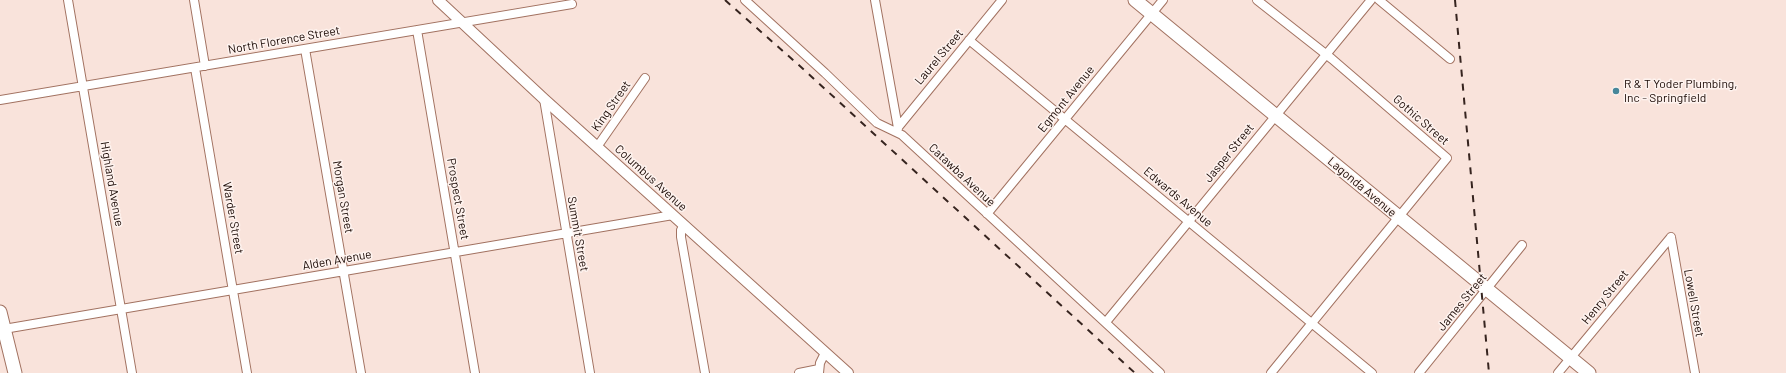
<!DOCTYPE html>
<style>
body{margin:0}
canvas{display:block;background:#f9e3db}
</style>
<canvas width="1786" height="373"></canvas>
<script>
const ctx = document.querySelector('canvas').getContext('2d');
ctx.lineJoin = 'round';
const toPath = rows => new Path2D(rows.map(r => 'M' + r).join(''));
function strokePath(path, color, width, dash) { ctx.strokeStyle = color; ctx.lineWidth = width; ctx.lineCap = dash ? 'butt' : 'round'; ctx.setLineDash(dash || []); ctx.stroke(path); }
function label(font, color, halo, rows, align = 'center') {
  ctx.font = font + ' Barlow,sans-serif'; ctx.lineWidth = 3; ctx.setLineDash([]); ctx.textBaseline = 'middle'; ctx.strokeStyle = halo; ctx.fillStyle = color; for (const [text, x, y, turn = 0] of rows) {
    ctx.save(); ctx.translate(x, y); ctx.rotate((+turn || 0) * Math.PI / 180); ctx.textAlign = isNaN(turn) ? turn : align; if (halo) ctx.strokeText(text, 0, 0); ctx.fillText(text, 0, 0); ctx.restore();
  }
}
const minor = toPath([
 [68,0,132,373],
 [194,0,205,66],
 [745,0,825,73,877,123,902,135,1160,373],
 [875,0,898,128],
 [1257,0,1332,59,1447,158,1271,373],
 [1379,0,1450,59],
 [417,30,475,373],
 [969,40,1372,373],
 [305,49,361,373],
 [195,68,247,373],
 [544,99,590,373],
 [0,100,572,4],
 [895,131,1002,0],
 [597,147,645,78],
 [987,214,1163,0],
 [684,225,681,230,681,237,705,373],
 [1671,237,1695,373],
 [1106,322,1371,0],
 [4,329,673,215],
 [799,373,819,369],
 [819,373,820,363,825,353],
 [1419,373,1522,245],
 [1558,373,1671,237]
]);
const tertiary = toPath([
 [438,0,544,99,848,373]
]);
const primary = toPath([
 [1135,0,1589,373],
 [0,312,15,373]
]);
const rail = toPath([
 [725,0,801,67,1135,373],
 [1455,0,1489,373]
]);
const markers = [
 [1616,91,4,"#47879a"]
];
const streetNames = [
 ["North Florence Street",284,40,-10],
 ["Laurel Street",939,57,-50],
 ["Egmont Avenue",1066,99,-51],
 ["King Street",611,106,-55],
 ["Gothic Street",1421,120,41],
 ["Jasper Street",1229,153,-51],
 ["Catawba Avenue",962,175,43],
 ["Columbus Avenue",651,178,42],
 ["Highland Avenue",112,184,80],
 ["Lagonda Avenue",1362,187,40],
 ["Morgan Street",343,197,80],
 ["Edwards Avenue",1178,197,40],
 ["Prospect Street",458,199,80],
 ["Warder Street",233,218,80],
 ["Summit Street",578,234,80],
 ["Alden Avenue",337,260,-10],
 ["Henry Street",1605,297,-51],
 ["James Street",1462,302,-51],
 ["Lowell Street",1694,303,80]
];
const poiNames = [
 ["R & T Yoder Plumbing,",1624,84],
 ["Inc - Springfield",1624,98]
];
strokePath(minor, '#a27261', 10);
strokePath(tertiary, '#a27261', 12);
strokePath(primary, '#a27261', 15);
strokePath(minor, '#fff', 8);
strokePath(tertiary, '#fff', 10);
strokePath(primary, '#fff', 13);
strokePath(rail, '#36241f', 2, [7, 7]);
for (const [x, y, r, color] of markers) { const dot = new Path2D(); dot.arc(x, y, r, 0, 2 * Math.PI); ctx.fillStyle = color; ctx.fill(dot); strokePath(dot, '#fef3ef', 1.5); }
label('12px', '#190803', '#fef3ef', streetNames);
label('12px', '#190803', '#fef3ef', poiNames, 'left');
</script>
